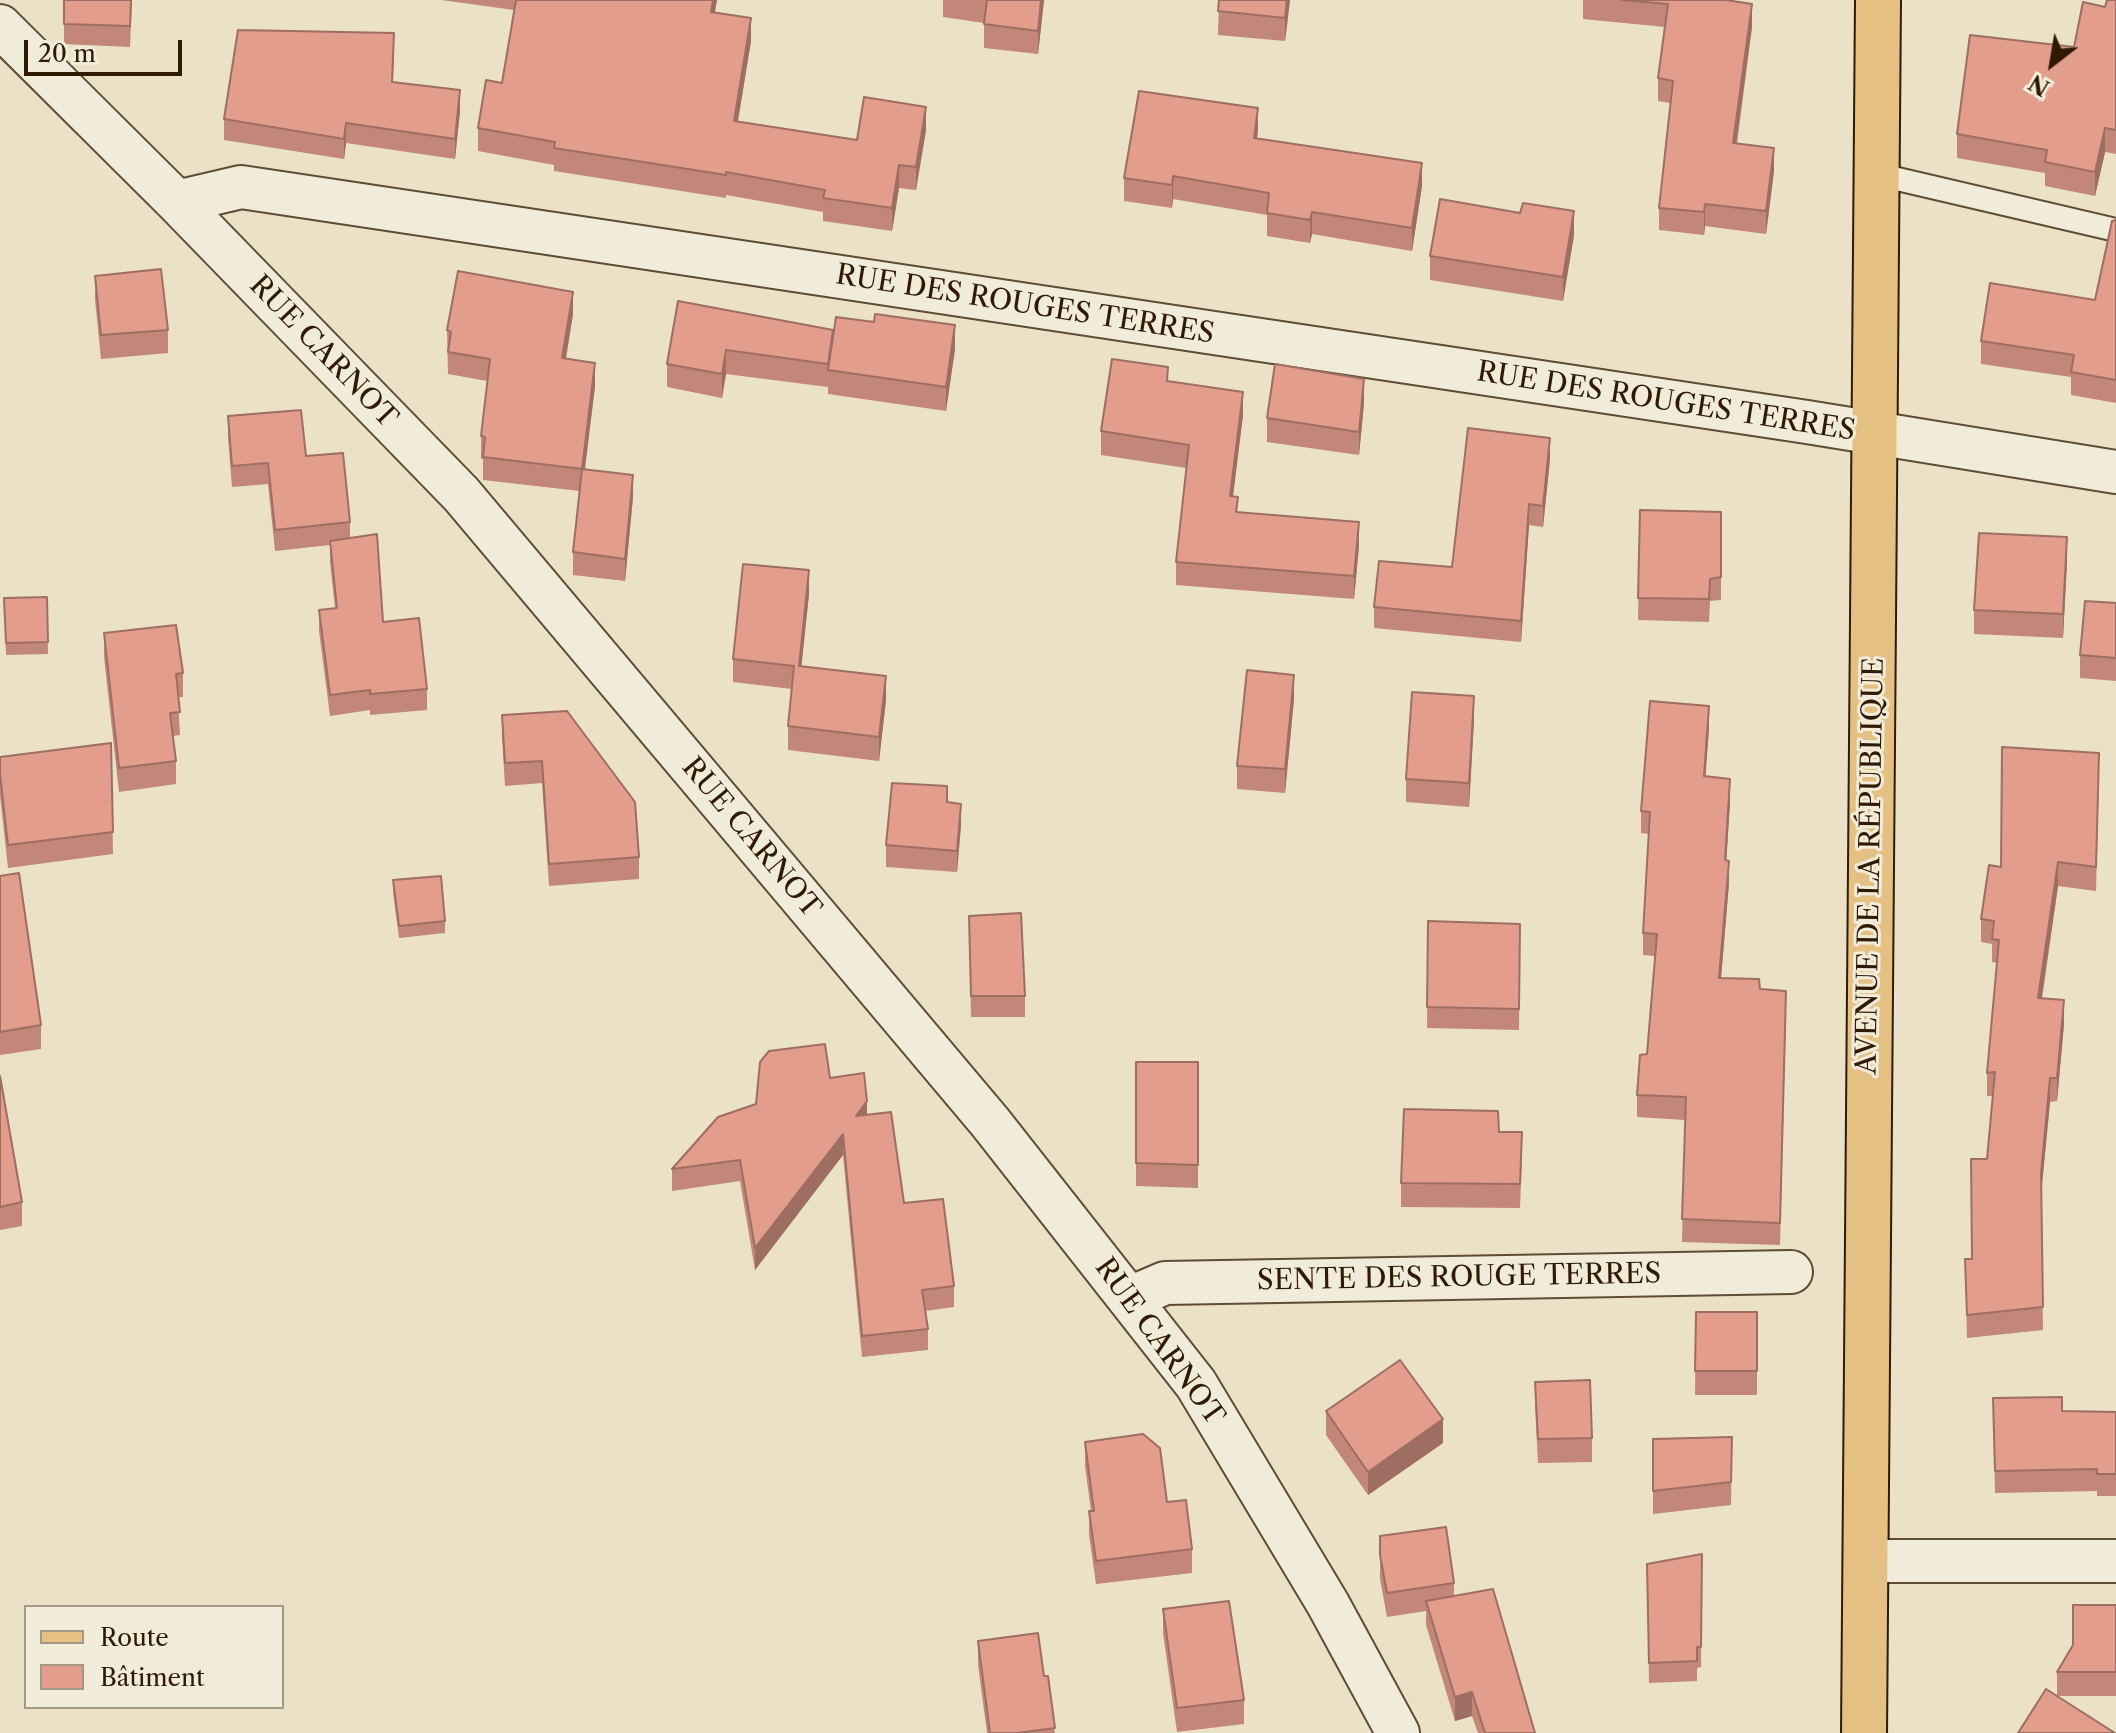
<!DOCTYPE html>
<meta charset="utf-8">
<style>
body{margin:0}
#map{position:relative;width:2116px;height:1733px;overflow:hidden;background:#eae1c6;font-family:"Libre Caslon Text",serif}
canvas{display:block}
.legend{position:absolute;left:24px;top:1605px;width:260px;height:104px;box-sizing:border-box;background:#f1ecda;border:2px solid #a49884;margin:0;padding:10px 14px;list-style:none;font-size:24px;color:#301a04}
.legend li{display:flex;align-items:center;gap:16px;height:40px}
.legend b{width:40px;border:2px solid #a49884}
.north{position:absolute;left:2012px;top:24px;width:80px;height:80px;-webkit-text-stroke:6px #f1ecda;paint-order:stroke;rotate:211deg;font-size:22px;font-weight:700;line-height:32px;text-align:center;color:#301a04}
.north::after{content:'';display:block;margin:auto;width:28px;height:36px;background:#301a04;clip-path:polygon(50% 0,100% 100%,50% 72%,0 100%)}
.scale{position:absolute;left:24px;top:40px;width:158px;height:36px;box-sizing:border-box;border:4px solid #301a04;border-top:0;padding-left:10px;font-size:24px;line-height:28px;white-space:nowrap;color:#301a04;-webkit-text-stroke:6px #f1ecda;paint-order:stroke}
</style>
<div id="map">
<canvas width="2116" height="1733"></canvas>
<ul class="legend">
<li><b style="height:10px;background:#e5c083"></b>Route</li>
<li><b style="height:22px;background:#e29d8c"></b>Bâtiment</li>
</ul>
<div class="north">N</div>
<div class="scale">20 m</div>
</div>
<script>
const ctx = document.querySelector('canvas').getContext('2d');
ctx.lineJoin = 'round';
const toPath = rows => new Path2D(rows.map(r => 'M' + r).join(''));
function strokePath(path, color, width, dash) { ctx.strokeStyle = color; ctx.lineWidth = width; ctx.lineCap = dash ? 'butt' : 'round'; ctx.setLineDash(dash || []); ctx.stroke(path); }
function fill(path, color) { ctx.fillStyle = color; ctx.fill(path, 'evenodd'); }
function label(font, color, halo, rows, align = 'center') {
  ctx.font = font + ' "Libre Caslon Text",serif'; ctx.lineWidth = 6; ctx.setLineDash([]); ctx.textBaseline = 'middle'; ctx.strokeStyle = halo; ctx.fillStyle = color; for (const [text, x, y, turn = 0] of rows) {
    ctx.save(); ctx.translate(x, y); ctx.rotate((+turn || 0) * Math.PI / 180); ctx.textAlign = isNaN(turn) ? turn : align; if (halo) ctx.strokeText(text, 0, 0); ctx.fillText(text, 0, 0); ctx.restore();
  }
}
const service = toPath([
 [1876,174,2116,230]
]);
const minor = toPath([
 [0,26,177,202,461,494,990,1122,1196,1384,1328,1604,1398,1733],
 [177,202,241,187,1807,422,2116,472],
 [1130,1298,1165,1283,1791,1272],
 [1865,1561,2116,1561]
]);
const primary = toPath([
 [1864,1733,1878,0]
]);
const wall = toPath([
 [64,0,132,0,130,47,64,44],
 [441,0,717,0,714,12,751,41,738,121,857,140,926,130,916,190,899,188,892,231,823,221,823,212,726,195,726,198,554,171,554,165,478,151,478,128,502,83,514,10],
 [943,0,1044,0,1038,54,984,48,984,23,943,17],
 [1219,0,1290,0,1285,41,1218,35],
 [1583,0,1726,0,1752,27,1737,144,1774,171,1766,234,1705,226,1704,235,1659,230,1659,208,1670,103,1658,101,1658,78,1665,27,1583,19],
 [2116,0,2116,154,2105,152,2095,196,2045,186,2045,173,1957,158,1957,134,2074,47,2105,7],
 [394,53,393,82,460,111,455,159,346,143,344,159,224,140,224,119],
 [1258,130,1257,138,1422,186,1412,251,1312,234,1310,243,1267,236,1267,215,1173,199,1172,208,1124,201,1124,178],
 [2116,220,2116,403,2071,395,2071,377,1981,364,1981,341,2095,300],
 [1574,235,1563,301,1430,280,1430,256],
 [95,276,168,330,168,353,101,359,95,300],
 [678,301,833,338,955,349,946,411,828,394,828,385,828,387,726,374,722,398,667,387,667,364],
 [573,314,566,359,595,386,585,469,633,497,625,581,573,575,573,552,580,491,483,480,483,459,481,459,481,436,487,381,448,374,447,330],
 [1168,381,1243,415,1233,496,1238,512,1359,546,1354,599,1176,585,1176,562,1186,468,1101,455,1101,431],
 [1364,403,1359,455,1267,442,1267,418],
 [228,416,306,456,350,522,350,538,383,622,427,689,427,710,370,715,370,710,330,716,319,631,319,610,335,608,330,562,330,545,275,551,268,484,232,487,228,437],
 [1550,459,1543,527,1529,525,1521,642,1374,628,1374,607,1452,567],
 [1640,510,1721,512,1721,600,1710,601,1709,622,1638,620],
 [2067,561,2063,638,1974,634,1974,610],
 [809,594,801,666,886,700,879,761,788,750,788,726,792,689,733,682,733,659],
 [47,597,48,654,6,655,4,598],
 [2116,603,2116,681,2080,678,2080,655],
 [104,633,183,673,183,697,178,697,180,735,173,736,176,761,176,784,119,792,104,657],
 [1294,699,1285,793,1237,789,1237,766],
 [502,715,639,857,639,879,549,886,542,783,505,786,502,737],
 [1474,720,1469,807,1406,802,1406,779],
 [1709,728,1705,776,1730,802,1726,861,1729,883,1721,979,1760,989,1786,1013,1780,1245,1682,1242,1685,1120,1637,1117,1637,1095,1647,1054,1655,956,1643,955,1643,933,1649,834,1641,833,1641,811],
 [111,743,113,854,8,868,0,796,0,757],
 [2099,777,2096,891,2058,886,2042,999,2064,1024,2057,1101,2050,1102,2041,1193,2043,1330,1967,1338,1965,1259,1972,1259,1987,1159,1993,1096,1987,1096,1987,1073,1997,963,1992,962,1992,944,1981,942,1981,919,2001,867],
 [947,802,961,825,957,872,886,867,886,845],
 [0,876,41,1025,41,1049,0,1055],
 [393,880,445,921,445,933,399,938,393,892],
 [969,916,1025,996,1025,1017,971,1017],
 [1428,921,1520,924,1519,1030,1427,1028],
 [1136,1062,1198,1062,1198,1188,1136,1186],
 [0,1076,22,1202,22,1226,0,1230],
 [830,1078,867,1115,904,1203,954,1286,954,1307,925,1311,928,1329,928,1350,862,1357,843,1155,755,1270,740,1181,672,1191,672,1169],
 [1499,1132,1522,1156,1520,1208,1401,1207,1401,1183],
 [1696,1312,1757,1312,1757,1395,1695,1395],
 [1535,1382,1592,1438,1592,1462,1538,1463,1535,1405],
 [1993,1398,2062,1411,2116,1412,2116,1496,2097,1496,2097,1491,1995,1493],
 [1326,1411,1443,1443,1368,1495,1326,1435],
 [1732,1437,1731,1505,1653,1514,1653,1439],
 [1085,1442,1167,1502,1192,1549,1192,1573,1096,1584,1089,1535,1089,1511,1091,1511,1085,1466],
 [1380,1536,1454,1583,1454,1596,1535,1733,1478,1733,1472,1716,1455,1721,1426,1625,1426,1611,1387,1617,1380,1579],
 [1702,1554,1701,1667,1697,1668,1697,1681,1649,1683,1647,1564],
 [2116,1605,2116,1696,2057,1696,2057,1672],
 [1163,1609,1244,1700,1244,1724,1177,1732,1163,1633],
 [978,1641,1044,1676,1055,1733,987,1733,978,1665]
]);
const shadedWall = toPath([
 [713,0,717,0,711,35,711,12],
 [1041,0,1044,0,1038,54,1038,31],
 [1287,0,1290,0,1285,41,1285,18],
 [1752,4,1752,27,1733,166,1733,143],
 [751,18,751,41,734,144,734,121],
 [460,90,460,111,455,159,455,139],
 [926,107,926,130,916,190,916,167],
 [1258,108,1258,130,1254,161,1254,138],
 [346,123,346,143,344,159,344,139],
 [2105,128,2105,152,2095,196,2095,172],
 [1774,148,1774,171,1766,234,1766,211],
 [1422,163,1422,186,1412,251,1412,228],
 [899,165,899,188,892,231,892,208],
 [1173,176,1173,199,1172,208,1172,185],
 [1705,204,1705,226,1704,235,1704,212],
 [1574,211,1574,235,1563,301,1563,277],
 [1312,212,1312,234,1310,243,1310,220],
 [573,292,573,314,562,380,562,358],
 [955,325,955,349,946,411,946,387],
 [726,350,726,374,722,398,722,374],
 [595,363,595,386,582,491,582,469],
 [1364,379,1364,403,1359,455,1359,432],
 [1243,392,1243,415,1230,520,1230,496],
 [1550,438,1550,459,1543,527,1543,506],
 [633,475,633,497,625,581,625,559],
 [1529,504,1529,525,1521,642,1521,621],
 [1359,522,1359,546,1354,599,1354,576],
 [2067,537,2067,561,2063,638,2063,614],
 [809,570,809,594,799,690,799,666],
 [1294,675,1294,699,1285,793,1285,769],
 [886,676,886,700,879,761,879,737],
 [1474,696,1474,720,1469,807,1469,783],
 [1709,706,1709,728,1704,798,1704,776],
 [1730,779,1730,802,1725,883,1725,860],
 [961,804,961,825,957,872,957,851],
 [1729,861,1729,883,1719,1001,1719,978],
 [2058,862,2058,886,2038,1022,2038,998],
 [2064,1000,2064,1024,2057,1101,2057,1078],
 [2050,1078,2050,1102,2041,1196,2041,1173],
 [867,1101,867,1123,856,1116],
 [843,1134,843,1155,755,1270,755,1248],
 [1443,1419,1443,1443,1368,1495,1368,1472],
 [1472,1692,1472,1716,1455,1721,1455,1697]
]);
const building = toPath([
 [64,0,131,0,130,26,64,24,64,0],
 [516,0,713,0,711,12,751,18,734,121,857,140,864,97,926,107,916,167,899,165,892,208,823,198,825,190,726,172,726,175,554,148,555,142,478,128,486,80,502,83,516,0],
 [987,0,1041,0,1038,31,984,24,987,0],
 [1219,0,1287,0,1285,18,1218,11,1219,0],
 [1622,0,1726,0,1752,4,1733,143,1774,148,1766,211,1705,204,1704,212,1659,208,1673,81,1658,78,1668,4,1622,0],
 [2107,0,2116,0,2116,130,2105,128,2095,172,2045,162,2047,150,1957,134,1970,35,2074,47,2083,2,2105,7,2107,0],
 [238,30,394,33,392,82,460,90,455,139,346,123,344,139,224,119,238,30],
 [1139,91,1258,108,1254,138,1422,163,1412,228,1312,212,1310,220,1267,213,1269,193,1173,176,1172,185,1124,178,1139,91],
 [1440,199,1520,213,1523,203,1574,211,1563,277,1430,256,1440,199],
 [2116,220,2116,380,2071,372,2074,355,1981,341,1990,283,2095,300,2112,221,2116,220],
 [161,269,168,330,101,335,95,276,161,269],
 [458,271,573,292,562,358,595,363,582,469,633,475,625,559,573,552,582,469,483,457,485,437,481,436,490,359,448,352,451,332,447,330,458,271],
 [678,301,833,330,828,364,726,350,722,374,667,364,678,301],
 [875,314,955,325,946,387,828,370,836,317,874,322,875,314],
 [1112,359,1168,367,1167,381,1243,392,1230,496,1238,497,1236,512,1359,522,1354,576,1176,562,1189,445,1101,431,1112,359],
 [1275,364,1364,379,1359,432,1267,418,1275,364],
 [301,410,306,456,343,453,350,522,275,530,268,463,232,466,228,416,301,410],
 [1468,428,1550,438,1543,506,1529,504,1521,621,1374,607,1379,561,1452,567,1468,428],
 [1640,510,1721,512,1721,577,1710,579,1709,599,1638,598,1640,510],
 [1979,533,2067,537,2063,614,1974,610,1979,533],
 [377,534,383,622,419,618,427,689,370,694,370,690,330,695,319,610,337,608,330,541,377,534],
 [743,564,809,570,799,666,886,676,879,737,788,726,794,666,733,659,743,564],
 [47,597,48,642,6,643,4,598,47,597],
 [2085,601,2116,603,2116,658,2080,655,2085,601],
 [176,625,183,673,176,674,180,712,170,713,176,761,119,768,104,633,176,625],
 [1247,670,1294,675,1285,769,1237,766,1247,670],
 [1412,692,1474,696,1469,783,1406,779,1412,692],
 [1650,701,1709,706,1704,776,1730,779,1725,860,1729,861,1719,978,1759,979,1760,989,1786,991,1780,1223,1682,1219,1686,1097,1637,1095,1640,1055,1647,1054,1657,934,1643,933,1650,812,1641,811,1650,701],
 [567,711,635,802,639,857,549,864,542,761,505,763,502,715,567,711],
 [111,743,113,832,8,845,0,774,0,757,111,743],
 [2002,747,2099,753,2096,867,2058,862,2038,998,2064,1000,2057,1078,2050,1078,2041,1173,2043,1307,1967,1315,1965,1259,1972,1259,1971,1159,1987,1159,1995,1072,1987,1073,1999,940,1992,939,1994,921,1981,919,1989,865,2001,867,2002,747],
 [892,783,947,786,947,802,961,804,957,851,886,845,892,783],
 [19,873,41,1025,0,1032,0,876,19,873],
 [441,876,445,921,399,926,393,880,441,876],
 [1021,913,1025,996,971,996,969,916,1021,913],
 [1428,921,1520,924,1519,1009,1427,1007,1428,921],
 [825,1044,830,1078,864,1073,867,1101,856,1116,891,1112,904,1203,943,1199,954,1286,922,1290,928,1329,862,1336,843,1134,755,1248,740,1160,672,1169,718,1117,756,1104,760,1062,769,1051,825,1044],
 [1136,1062,1198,1062,1198,1165,1136,1163,1136,1062],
 [0,1076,22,1202,0,1207,0,1076],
 [1404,1109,1498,1111,1499,1132,1522,1132,1520,1184,1401,1183,1404,1109],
 [1696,1312,1757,1312,1757,1371,1695,1371,1696,1312],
 [1400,1360,1443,1419,1368,1472,1326,1411,1400,1360],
 [1590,1380,1592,1438,1538,1439,1535,1382,1590,1380],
 [2062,1397,2062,1411,2116,1412,2116,1474,2097,1474,2097,1469,1995,1471,1993,1398,2062,1397],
 [1143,1434,1160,1448,1167,1502,1186,1500,1192,1549,1096,1561,1089,1511,1094,1511,1085,1442,1143,1434],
 [1732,1437,1731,1482,1653,1491,1653,1439,1732,1437],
 [1446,1527,1454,1583,1387,1593,1380,1555,1380,1536,1446,1527],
 [1702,1554,1701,1647,1697,1647,1697,1661,1649,1663,1647,1564,1702,1554],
 [1493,1589,1535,1733,1485,1733,1472,1692,1455,1697,1426,1601,1493,1589],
 [1229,1601,1244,1700,1177,1708,1163,1609,1229,1601],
 [2073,1605,2116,1605,2116,1672,2057,1672,2073,1645,2073,1605],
 [1038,1633,1044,1676,1048,1676,1055,1728,1017,1733,990,1733,978,1641,1038,1633],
 [2046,1689,2115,1733,2018,1733,2046,1689]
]);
const streetNames = [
 ["RUE DES ROUGES TERRES",1025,305,9],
 ["RUE CARNOT",323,352,46],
 ["RUE DES ROUGES TERRES",1666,402,9],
 ["RUE CARNOT",751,838,50],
 ["AVENUE DE LA RÉPUBLIQUE",1871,866,-89],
 ["SENTE DES ROUGE TERRES",1459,1278,-1],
 ["RUE CARNOT",1159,1342,54]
];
strokePath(service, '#5e4c34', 26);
strokePath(minor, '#5e4c34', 46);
strokePath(primary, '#301a04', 48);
strokePath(service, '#f1ecda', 22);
strokePath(minor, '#f1ecda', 42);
strokePath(primary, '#e5c083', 44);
fill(wall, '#c28778');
fill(shadedWall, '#9e6e62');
fill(building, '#e29d8c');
strokePath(building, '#9e6e62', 2);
label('28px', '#301a04', '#f1ecda', streetNames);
</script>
